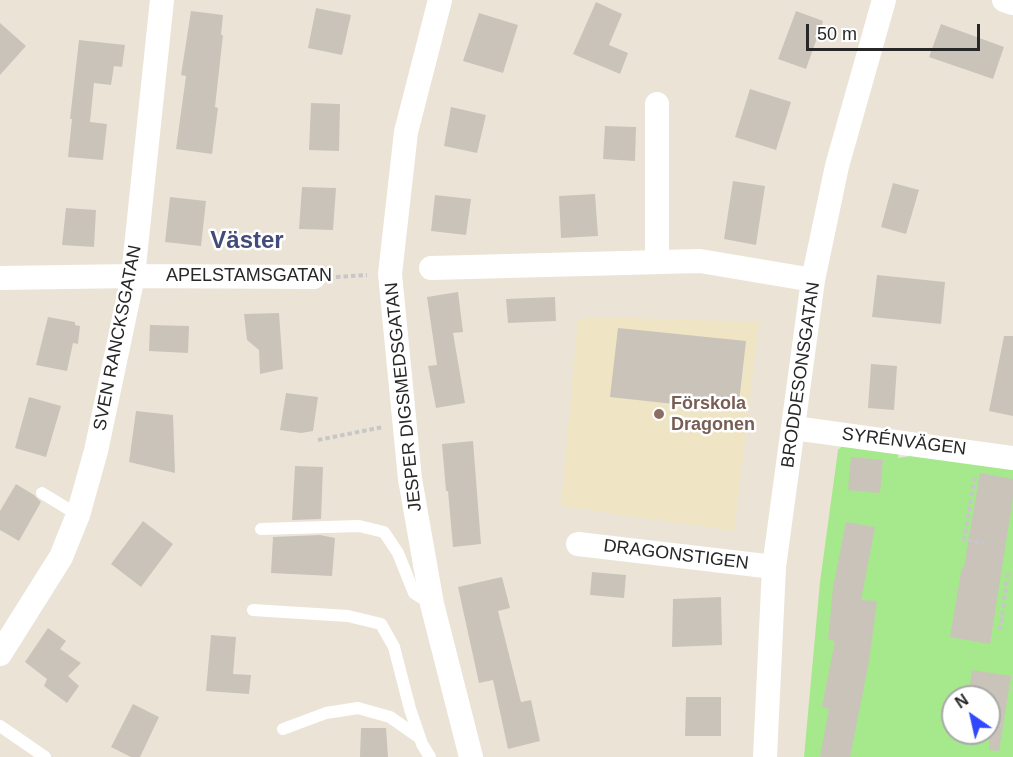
<!DOCTYPE html>
<meta charset="utf-8">
<style>
body{margin:0}
#map{position:relative;width:1013px;height:757px;overflow:hidden;background:#ebe4d6;font-family:Helvetica,sans-serif}
canvas{display:block}
.north{position:absolute;left:941px;top:685px;width:60px;height:60px;box-sizing:border-box;background:#fff;border:2px solid #a9a9a9;border-radius:50%;rotate:326deg;font-size:16px;font-weight:700;line-height:24px;text-align:center;color:#272727}
.north::after{content:'';display:block;margin:auto;width:21px;height:27px;background:#3049ff;clip-path:polygon(50% 0,100% 100%,50% 72%,0 100%)}
.scale{position:absolute;left:806px;top:24px;width:174px;height:27px;box-sizing:border-box;border:3px solid #272727;border-top:0;padding-left:8px;font-size:18px;line-height:21px;white-space:nowrap;color:#272727;-webkit-text-stroke:4px #fff;paint-order:stroke}
</style>
<div id="map">
<canvas width="1013" height="757"></canvas>
<div class="north">N</div>
<div class="scale">50 m</div>
</div>
<script>
const ctx = document.querySelector('canvas').getContext('2d');
ctx.lineJoin = 'round';
function fill(path, color) { ctx.fillStyle = color; ctx.fill(path, 'evenodd'); }
const toPath = rows => new Path2D(rows.map(r => 'M' + r).join(''));
function strokePath(path, color, width, dash) { ctx.strokeStyle = color; ctx.lineWidth = width; ctx.lineCap = dash ? 'butt' : 'round'; ctx.setLineDash(dash || []); ctx.stroke(path); }
function label(font, color, halo, rows, align = 'center') {
  ctx.font = font + ' Helvetica,sans-serif'; ctx.lineWidth = 5; ctx.setLineDash([]); ctx.textBaseline = 'middle'; ctx.strokeStyle = halo; ctx.fillStyle = color; for (const [text, x, y, turn = 0] of rows) {
    ctx.save(); ctx.translate(x, y); ctx.rotate((+turn || 0) * Math.PI / 180); ctx.textAlign = isNaN(turn) ? turn : align; if (halo) ctx.strokeText(text, 0, 0); ctx.fillText(text, 0, 0); ctx.restore();
  }
}
const education = toPath([
 [603,317,759,322,734,531,561,506,578,319]
]);
const green = toPath([
 [850,439,900,447,898,458,935,452,1013,463,1013,757,804,757,820,582,838,450],
 [953,697,989,697,989,733,953,733]
]);
const building = toPath([
 [596,2,622,14,609,45,628,53,620,74,573,54],
 [316,8,351,15,342,55,308,48],
 [191,11,223,15,221,35,223,35,215,107,218,108,212,154,176,149,186,76,181,75],
 [796,11,823,21,806,69,778,59],
 [479,13,518,25,503,73,463,61],
 [0,23,26,46,0,75],
 [941,24,1004,47,993,79,929,57],
 [79,40,125,45,122,67,114,66,111,85,94,83,90,122,107,124,103,160,68,157,72,119,70,119],
 [750,89,791,102,776,150,735,137],
 [311,103,340,104,339,151,309,150],
 [451,107,486,115,477,153,444,146],
 [605,126,636,127,635,161,603,159],
 [733,181,765,186,756,245,724,239],
 [893,183,919,190,906,234,881,227],
 [302,187,336,188,333,230,299,229],
 [595,194,598,236,561,238,559,196],
 [435,195,471,199,466,235,431,231],
 [170,197,206,201,201,246,165,242],
 [66,208,96,210,94,247,62,245],
 [877,275,945,282,941,324,872,317],
 [458,292,463,332,453,333,465,403,436,408,428,366,437,365,427,297],
 [555,297,556,321,508,323,506,299],
 [279,313,283,369,260,374,259,350,247,340,244,314],
 [48,317,75,322,75,325,80,326,78,344,73,343,67,371,36,365],
 [150,325,189,326,188,353,149,351],
 [618,328,746,341,738,411,610,397],
 [1004,336,1013,336,1013,416,989,411],
 [871,364,897,366,894,410,868,408],
 [286,393,318,397,313,431,301,433,280,430],
 [29,397,61,406,46,457,15,448],
 [136,411,173,415,175,473,129,462],
 [473,441,481,544,453,547,448,491,446,491,442,444],
 [851,457,883,460,880,493,848,490],
 [295,466,323,467,321,519,292,520],
 [980,473,1013,479,1013,497,990,644,950,637,962,567,964,567],
 [16,484,34,495,41,502,19,541,0,530,0,511],
 [143,521,173,544,141,587,111,564],
 [846,522,875,527,861,600,877,601,869,661,850,757,820,757,829,709,822,707,835,641,828,640,833,588],
 [320,535,335,538,332,576,271,573,273,537],
 [592,572,626,575,624,598,590,595],
 [502,577,510,608,498,611,521,702,531,700,540,741,508,749,493,680,479,683,458,587],
 [721,597,722,645,672,647,673,599],
 [48,628,66,641,60,649,81,663,68,676,79,686,67,703,44,686,47,679,25,662],
 [211,635,236,637,233,674,251,675,249,694,206,691],
 [972,670,1011,676,999,751,989,750,989,697,968,697],
 [686,697,721,697,721,736,685,736],
 [133,704,159,717,140,757,131,757,111,747],
 [361,728,386,728,388,757,360,757]
]);
const path = toPath([
 [336,277,367,275],
 [318,440,383,427],
 [975,477,964,540,985,543],
 [1000,630,1008,572]
]);
const service = toPath([
 [42,493,78,515],
 [261,529,359,526,384,532,398,553,414,593,431,604],
 [253,610,348,616,381,624,394,647,410,709,422,744,430,757],
 [0,726,45,757],
 [283,729,326,713,358,708,390,717,420,738]
]);
const minor = toPath([
 [440,0,406,132,390,274,410,479,432,604,471,757],
 [1004,0,1013,3],
 [657,262,657,104],
 [431,268,700,261,813,280],
 [0,278,133,276,314,277],
 [794,428,1013,458],
 [578,544,774,567],
 [0,654,61,557,78,515,96,451,133,276,162,0],
 [765,757,774,567,813,280,837,166,884,0]
]);
const markers = [
 [659,414,6,"#8d6e63"]
];
const streetNames = [
 ["APELSTAMSGATAN",249,276],
 ["SVEN RANCKSGATAN",118,338,-79],
 ["BRODDESONSGATAN",801,375,-82],
 ["JESPER DIGSMEDSGATAN",404,397,-96],
 ["SYRÉNVÄGEN",904,442,7],
 ["DRAGONSTIGEN",676,555,7]
];
const educationNames = [
 ["Förskola",671,404],
 ["Dragonen",671,425]
];
const districtNames = [
 ["Väster",247,241]
];
fill(education, '#efe4c3');
fill(green, '#a6e88c');
fill(building, '#c9c3ba');
strokePath(path, '#c7c7c7', 4, [4.5, 3]);
strokePath(service, '#fff', 12);
strokePath(minor, '#fff', 24);
for (const [x, y, r, color] of markers) { const dot = new Path2D(); dot.arc(x, y, r, 0, 2 * Math.PI); ctx.fillStyle = color; ctx.fill(dot); strokePath(dot, '#fff', 2); }
label('18px', '#272727', '#fff', streetNames);
label('bold 18px', '#785e54', '#fff', educationNames, 'left');
label('bold 24px', '#444a7b', '#fff', districtNames);
</script>
